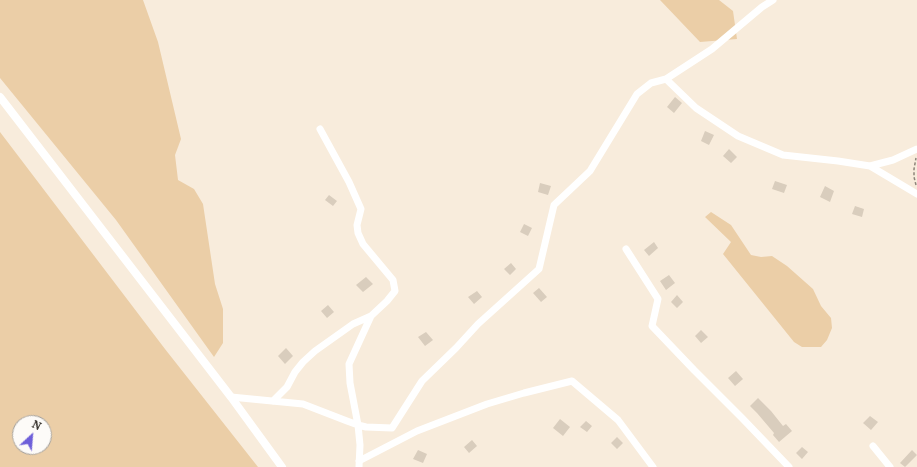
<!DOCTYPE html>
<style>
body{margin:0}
#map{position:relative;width:917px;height:467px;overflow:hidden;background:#f8ecdc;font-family:"PT Serif",serif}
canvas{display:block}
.north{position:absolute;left:12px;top:415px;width:40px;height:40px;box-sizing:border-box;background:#fdfbf8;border:1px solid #a4a19d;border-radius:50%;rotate:26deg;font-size:11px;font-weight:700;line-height:16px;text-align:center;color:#1e1a14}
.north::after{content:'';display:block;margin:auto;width:14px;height:18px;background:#6e5fd9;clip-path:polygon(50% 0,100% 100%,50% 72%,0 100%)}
</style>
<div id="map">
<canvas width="917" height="467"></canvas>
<div class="north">N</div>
</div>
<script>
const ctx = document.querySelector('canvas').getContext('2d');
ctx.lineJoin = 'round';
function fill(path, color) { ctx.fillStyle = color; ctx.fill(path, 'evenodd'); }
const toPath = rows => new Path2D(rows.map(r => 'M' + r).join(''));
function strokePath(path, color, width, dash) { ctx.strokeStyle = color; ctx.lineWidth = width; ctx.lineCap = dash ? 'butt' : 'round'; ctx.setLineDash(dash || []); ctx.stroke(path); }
const green = toPath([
 [0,0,143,0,158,42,181,139,175,155,178,180,194,189,203,204,215,284,223,309,223,343,214,357,116,220,0,78],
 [660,0,719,0,733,11,737,39,700,42],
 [0,132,165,349,258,467,0,467],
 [20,423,44,423,44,447,20,447],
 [711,212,731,225,751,255,761,257,772,256,787,266,813,289,821,306,831,318,832,328,827,340,821,347,802,347,794,342,723,254,731,242,705,217]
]);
const building = toPath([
 [675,97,682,103,674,113,667,107],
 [705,131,714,135,709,145,701,141],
 [729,149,737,157,731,163,723,156],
 [775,181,787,185,784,193,772,189],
 [540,183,551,186,548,195,538,192],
 [825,186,834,191,830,202,820,197],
 [329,195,337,201,333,206,325,200],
 [855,206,864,209,862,217,852,214],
 [524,224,532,228,528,236,520,232],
 [654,242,658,248,649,256,644,250],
 [511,263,516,269,510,275,504,269],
 [669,275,675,283,666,290,660,281],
 [366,277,373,284,363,292,356,285],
 [539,288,547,297,541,302,533,293],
 [477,291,482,297,474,304,468,297],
 [677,295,683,302,677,308,671,302],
 [328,305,334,312,327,318,321,311],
 [701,330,708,337,701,343,695,336],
 [426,332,433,340,425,346,418,337],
 [286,348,293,356,285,364,278,356],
 [736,371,743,379,735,386,728,378],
 [758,398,771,411,783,426,786,424,792,431,779,442,773,435,774,433,757,413,750,406],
 [870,416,878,422,871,430,863,423],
 [560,419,570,427,563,436,553,428],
 [586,421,592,426,587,432,580,427],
 [617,437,623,443,617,449,611,443],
 [472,440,477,446,469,453,464,447],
 [802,447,808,452,802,459,796,453],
 [418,450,427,454,423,463,413,459],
 [912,450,917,455,905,467,900,463]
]);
const path = toPath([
 [916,185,914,177,914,169,916,158]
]);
const minor = toPath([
 [666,79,712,49,762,7,773,0],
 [320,129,349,182,361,209,357,225,358,233,363,244,393,280,395,291,387,301,371,316,349,364,350,383,358,425,360,445,359,467],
 [870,166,893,160,917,149],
 [626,249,658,299,652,326,694,370,742,418,789,467],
 [231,397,303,404,347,421,358,425,366,427,392,428,422,381,456,348,478,324,539,269,554,205,590,171,637,94,651,83,666,79,696,108,738,136,783,155,838,161,870,166,917,194],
 [273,401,287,387,295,372,303,362,315,351,353,324,371,316],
 [873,446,890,467],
 [359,461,417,431,487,404,524,393,572,381,618,420,653,467]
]);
const tertiary = toPath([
 [0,97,231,397,282,467]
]);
fill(green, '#ebcea7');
fill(building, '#d9cdbd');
strokePath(path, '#8d857a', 1.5, [3, 2]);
strokePath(minor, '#fff', 7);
strokePath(tertiary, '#fff', 8);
</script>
